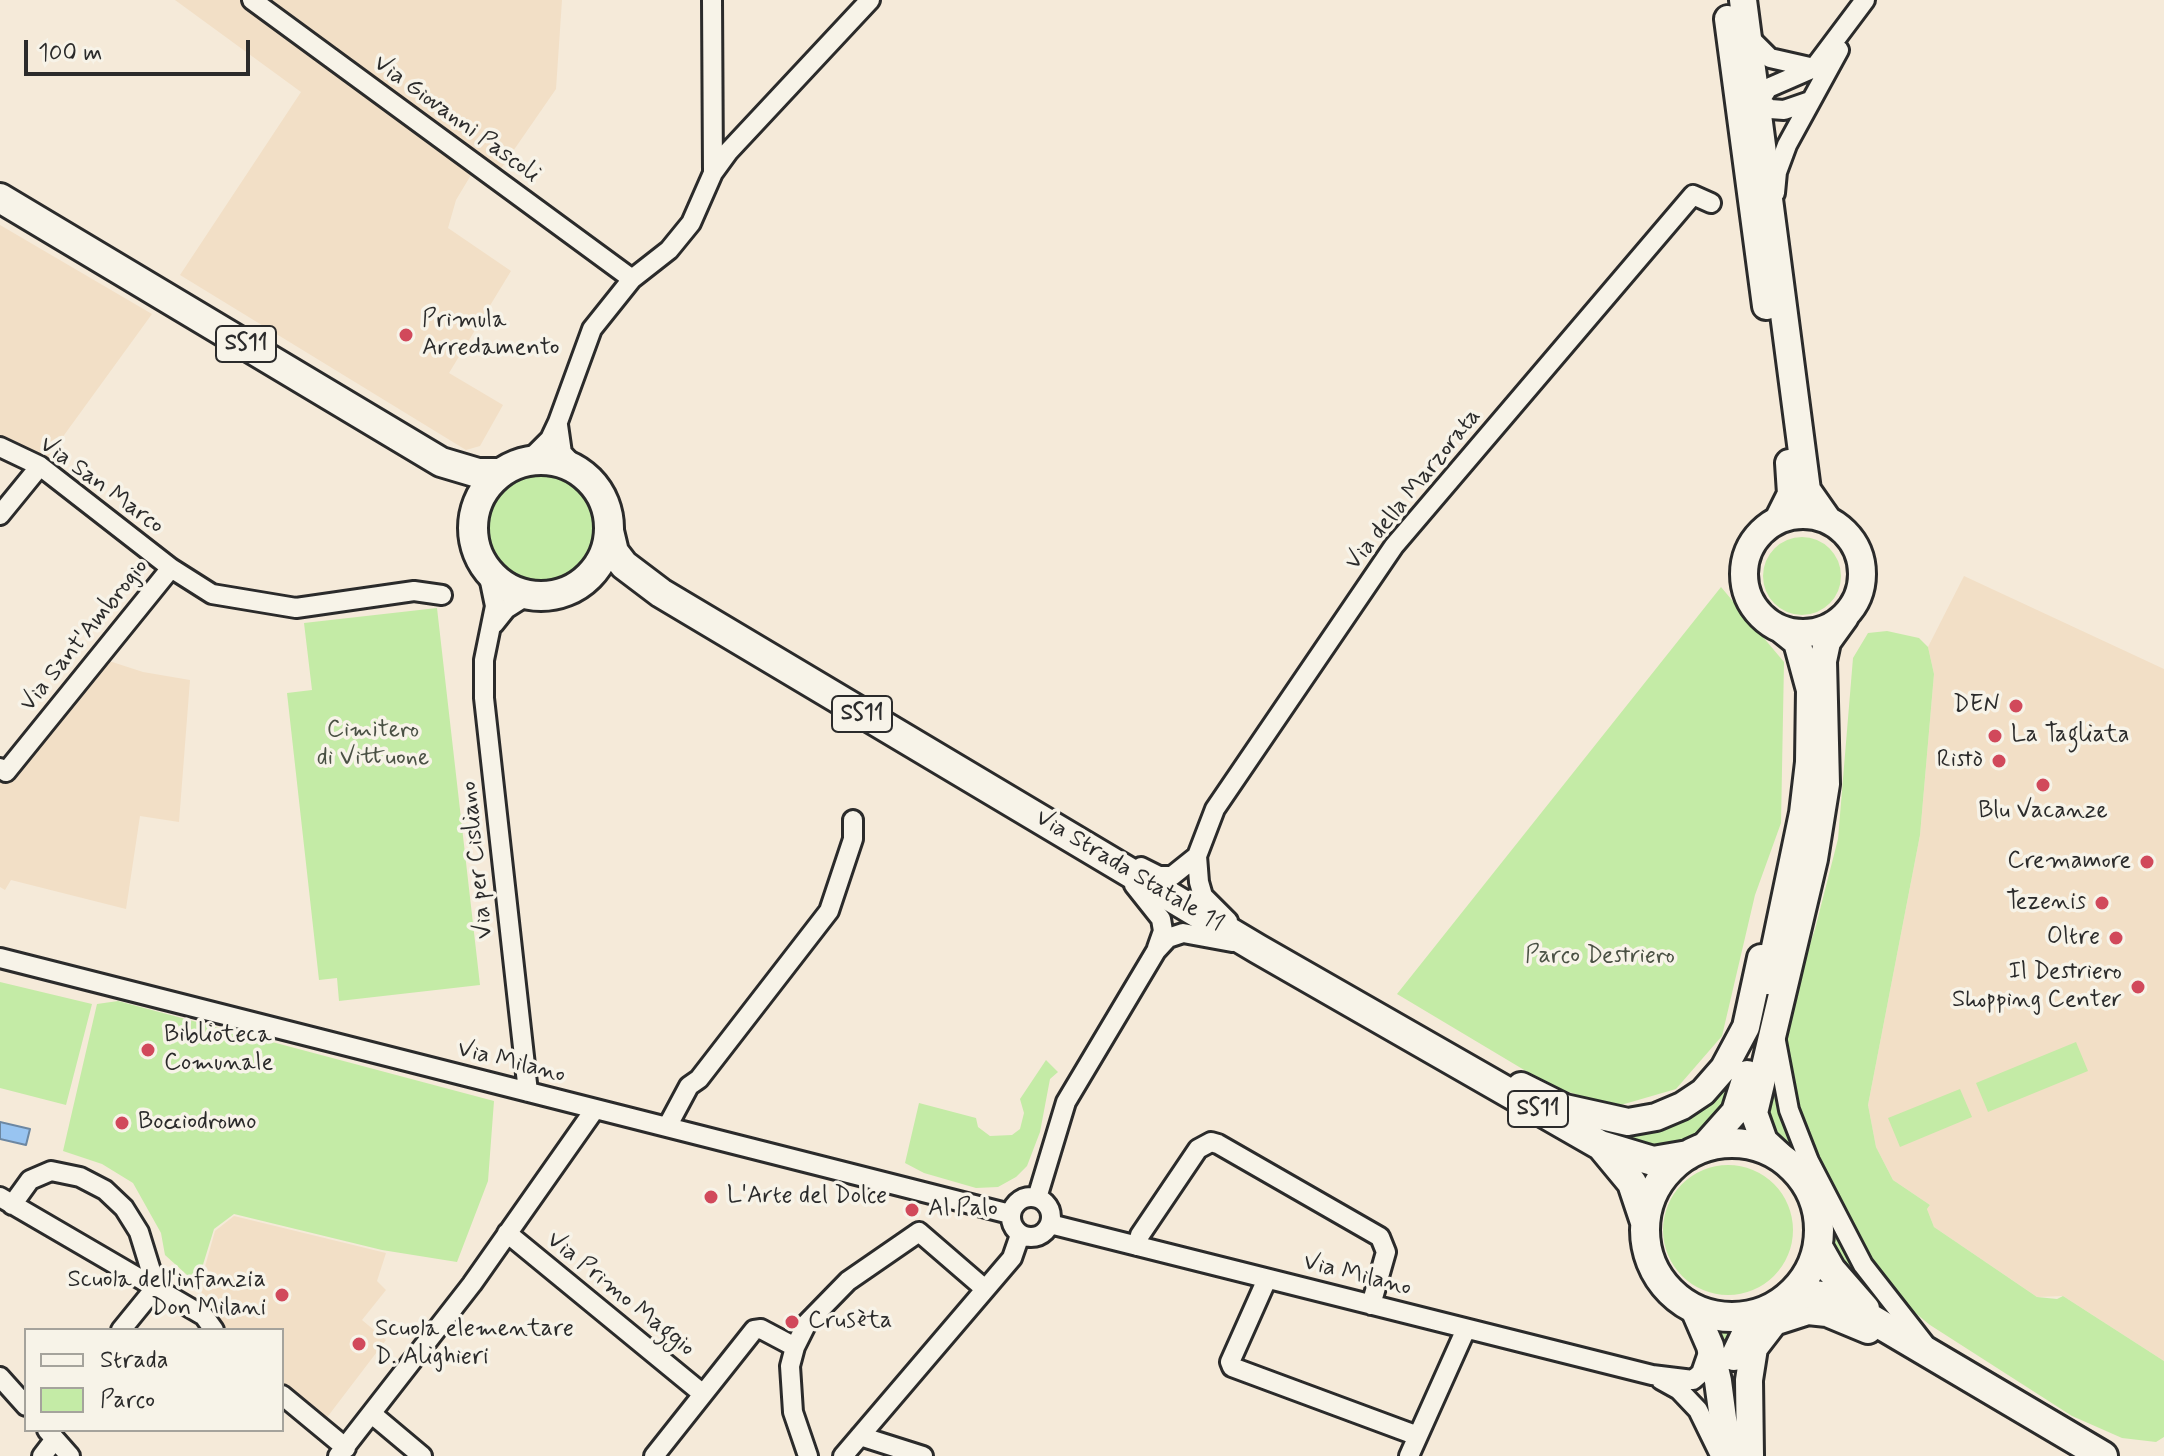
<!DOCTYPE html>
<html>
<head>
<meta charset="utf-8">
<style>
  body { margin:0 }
  #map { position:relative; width:2164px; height:1456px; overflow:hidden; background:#f5ead9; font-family:Mynerve,sans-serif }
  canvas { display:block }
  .legend { position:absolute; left:24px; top:1328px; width:260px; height:104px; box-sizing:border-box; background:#f7f3e8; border:2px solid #a5a39c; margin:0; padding:10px 14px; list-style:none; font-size:24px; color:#2b2b2b }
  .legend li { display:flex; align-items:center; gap:16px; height:40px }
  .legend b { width:40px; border:2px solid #a5a39c }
  .scale { position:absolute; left:24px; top:40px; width:226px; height:36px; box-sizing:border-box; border:4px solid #2b2b2b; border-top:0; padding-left:10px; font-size:24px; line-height:28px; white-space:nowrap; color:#2b2b2b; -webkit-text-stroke:6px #f7f3e8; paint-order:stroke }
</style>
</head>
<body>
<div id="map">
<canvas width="2164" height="1456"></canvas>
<ul class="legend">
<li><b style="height:10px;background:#f7f3e8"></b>Strada</li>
<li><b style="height:22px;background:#c4eba6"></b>Parco</li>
</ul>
<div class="scale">100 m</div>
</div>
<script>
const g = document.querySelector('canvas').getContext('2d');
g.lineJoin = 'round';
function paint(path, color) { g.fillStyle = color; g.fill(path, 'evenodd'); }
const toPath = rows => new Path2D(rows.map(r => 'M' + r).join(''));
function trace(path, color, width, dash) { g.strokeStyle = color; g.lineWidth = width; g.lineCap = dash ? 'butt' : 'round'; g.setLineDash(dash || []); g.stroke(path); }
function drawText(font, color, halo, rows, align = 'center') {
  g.font = font + ' Mynerve,sans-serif'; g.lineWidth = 7; g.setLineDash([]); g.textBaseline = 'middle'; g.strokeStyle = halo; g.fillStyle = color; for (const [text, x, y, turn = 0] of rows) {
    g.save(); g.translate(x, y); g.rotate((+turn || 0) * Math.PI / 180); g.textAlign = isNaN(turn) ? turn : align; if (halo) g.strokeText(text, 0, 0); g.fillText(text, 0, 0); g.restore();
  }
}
const built = toPath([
  [175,0,562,0,556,89,491,183,474,170,456,200,448,228,511,271,449,373,503,405,480,446,466,450,180,275,301,92],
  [0,225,152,314,46,460,0,438],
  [1964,576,2164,669,2164,1361,2063,1296,2037,1297,1934,1227,1927,1209,1930,1205,1893,1180,1876,1147,1868,1105,1920,835,1934,674,1928,647],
  [103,659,143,672,190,680,179,822,140,816,126,909,11,880,5,890,0,887,0,775],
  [234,1216,386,1253,377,1281,386,1290,362,1320,386,1340,322,1424,282,1391,282,1330,224,1330,199,1288,215,1231]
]);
const green = toPath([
  '486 526a55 55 0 1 1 110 0a55 55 0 1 1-110 0Z',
  '1763 576a39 39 0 1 1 78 0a39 39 0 1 1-78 0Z',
  [1721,587,1784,662,1781,823,1755,895,1722,1036,1676,1089,1614,1107,1551,1086,1397,994],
  [437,608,480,985,339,1001,337,978,319,980,287,693,312,690,304,623],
  [1887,631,1919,638,1928,647,1934,674,1920,835,1868,1105,1876,1147,1893,1180,1930,1205,1927,1209,1934,1227,2037,1297,2057,1299,2063,1296,2164,1361,2164,1437,2156,1442,2122,1438,2072,1416,1930,1325,1908,1307,1865,1257,1797,1117,1784,1051,1784,1024,1815,929,1838,839,1853,658,1868,633],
  [0,982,92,1004,66,1105,0,1088],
  [118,1001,494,1101,488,1181,457,1262,382,1250,234,1214,214,1229,197,1284,165,1255,161,1233,133,1183,102,1164,63,1151,97,1004],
  [2076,1042,2088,1071,1988,1112,1976,1083],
  [1046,1060,1058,1072,1050,1079,1040,1132,1027,1166,1016,1177,998,1187,976,1188,924,1173,905,1163,919,1103,976,1118,978,1127,990,1136,1012,1135,1020,1129,1024,1113,1020,1099],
  [1732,1069,1735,1084,1716,1120,1691,1144,1649,1151,1596,1128,1614,1128],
  [1960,1089,1972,1117,1900,1147,1888,1118],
  [1774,1094,1780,1110,1889,1308,1867,1291,1835,1254,1812,1188,1779,1148,1766,1118],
  '1663 1230a65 65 0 1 1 130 0a65 65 0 1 1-130 0Z',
  [1713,1319,1735,1321,1724,1373,1720,1342]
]);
const water = toPath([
  [0,1122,30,1129,26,1145,0,1139,0,1122]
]);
const minor = toPath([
  [252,0,632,279],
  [1748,36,1770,58,1814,68],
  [1751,95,1770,109,1784,110,1810,101],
  [1754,110,1768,88,1814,68,1865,0],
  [713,173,729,151,870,0],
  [1775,193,1777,172,1787,145,1839,50],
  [558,425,562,453,578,470],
  [0,447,40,466,171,568,212,594,296,608,414,591,442,595],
  [529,460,550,439,558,422,592,329,632,279,669,250,691,223,713,173,712,0],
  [0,515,40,466],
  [488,572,495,606,484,660,484,698,528,1092],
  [494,624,506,609,528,595],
  [0,768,6,772,171,568],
  [1141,867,1159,876,1172,876,1197,856],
  [1134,885,1161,919,1163,931,1157,948],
  [1228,921,1203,896,1199,882,1197,856,1215,809,1394,546,1693,195,1711,203],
  [0,958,1010,1214],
  [1775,1036,1789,1110,1809,1161,1863,1265,1924,1343],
  [667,1127,689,1086,699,1079,829,911,853,839,853,820],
  '1011 1217a20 20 0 1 1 40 0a20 20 0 1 1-40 0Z',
  [0,1197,204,1316,214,1330],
  [1037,1198,1066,1102,1156,951,1168,938,1183,933,1232,942],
  [12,1205,30,1180,51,1171,80,1177,105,1190,124,1208,139,1232,156,1287],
  [1050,1224,1652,1375,1693,1380,1701,1373,1709,1350],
  [507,1233,703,1394],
  [1137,1246,1140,1235,1198,1149,1211,1142,1218,1144,1380,1237,1386,1252,1371,1305],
  [1267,1279,1230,1362,1232,1367,1418,1436],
  [121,1330,156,1287],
  [0,1377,26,1406],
  [1661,1380,1679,1390,1698,1410,1720,1455],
  [282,1395,346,1448],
  [372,1414,422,1456],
  [47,1430,70,1456],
  [860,1436,923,1456],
  [42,1456,55,1439],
  [338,1456,472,1284,595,1109],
  [654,1456,754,1330,761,1329,795,1347],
  [808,1456,793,1412,790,1366,795,1347,807,1323,848,1281,919,1232,985,1289],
  [843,1456,1012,1258,1020,1235],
  [1409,1456,1466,1329]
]);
const secondary = toPath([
  [1743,0,1807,490,1828,520],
  [1728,19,1766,306],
  '1744 574a59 59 0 1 1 118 0a59 59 0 1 1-118 0Z',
  [1778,520,1791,494,1789,463],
  [1768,981,1803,813,1809,762,1810,690,1797,642,1782,630],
  [1521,1086,1565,1108,1628,1122,1656,1117,1682,1106,1703,1092,1724,1068,1746,1027,1761,958],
  [1703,1148,1735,1112,1747,1074],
  [1789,1164,1764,1141,1754,1113,1814,859,1826,784,1823,661,1827,642,1845,617],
  [1694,1309,1710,1346,1718,1381,1728,1456],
  [1734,1357,1754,1315],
  [1750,1456,1749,1380,1754,1348,1774,1322,1808,1311,1827,1313,1868,1330]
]);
const primary = toPath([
  [0,198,441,462,478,473,499,473],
  '473 528a68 68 0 1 1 136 0a68 68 0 1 1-136 0Z',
  [609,531,614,552,624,565,661,593,1258,949,1600,1145,1653,1161,1688,1155],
  '1645 1230a87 87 0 1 1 174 0a87 87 0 1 1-174 0Z',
  [1603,1148,1632,1183,1645,1222],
  [1818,1247,1831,1270,1865,1309],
  [1794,1291,1827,1297,1851,1307,2103,1456]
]);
const markers = [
  [406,335,8,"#d1495b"],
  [2016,706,8,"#d1495b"],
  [1995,736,8,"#d1495b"],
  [1999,761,8,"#d1495b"],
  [2043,785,8,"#d1495b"],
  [2147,862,8,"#d1495b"],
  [2102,903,8,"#d1495b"],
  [2116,938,8,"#d1495b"],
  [2138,987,8,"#d1495b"],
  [148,1050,8,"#d1495b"],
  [122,1123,8,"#d1495b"],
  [711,1197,8,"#d1495b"],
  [912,1210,8,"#d1495b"],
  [282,1295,8,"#d1495b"],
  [792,1322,8,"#d1495b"],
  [359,1344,8,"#d1495b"]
];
const shields = [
  [246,344,60],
  [862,714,60],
  [1538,1109,60]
];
const shieldNames = [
  ["SS11",246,344],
  ["SS11",862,714],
  ["SS11",1538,1109]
];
const streetNames = [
  ["Via Giovanni Pascoli",456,120,36],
  ["Via San Marco",101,486,36],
  ["Via della Marzorata",1414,490,-51],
  ["Via Sant'Ambrogio",85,636,-51],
  ["Via per Cisliano",478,860,-96],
  ["Via Strada Statale 11",1129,872,31],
  ["Via Milano",511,1063,14],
  ["Via Milano",1357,1276,14],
  ["Via Primo Maggio",620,1295,39]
];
const poiNames = [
  ["Primula",422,321],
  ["Arredamento",422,349],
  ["DEN",2000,706,"right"],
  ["La Tagliata",2011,736],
  ["Ristò",1983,761,"right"],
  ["Blu Vacanze",2043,812,"center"],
  ["Cremamore",2131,862,"right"],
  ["Tezenis",2086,903,"right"],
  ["Oltre",2100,938,"right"],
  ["Il Destriero",2122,973,"right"],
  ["Shopping Center",2122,1001,"right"],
  ["Biblioteca",164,1036],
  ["Comunale",164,1064],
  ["Bocciodromo",138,1123],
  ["L'Arte del Dolce",727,1197],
  ["Al Palo",928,1210],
  ["Scuola dell'infanzia",266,1281,"right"],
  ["Don Milani",266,1309,"right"],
  ["Crusèta",808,1322],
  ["Scuola elementare",375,1330],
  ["D. Alighieri",375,1358]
];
const parkNames = [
  ["Cimitero",373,731],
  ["di Vittuone",373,759],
  ["Parco Destriero",1600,957]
];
paint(built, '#f2dfc6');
paint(green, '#c4eba6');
paint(water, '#98c4f1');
trace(water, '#6c87a2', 2);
trace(minor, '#2b2b2b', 24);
trace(secondary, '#2b2b2b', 32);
trace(primary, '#2b2b2b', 34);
trace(minor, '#f7f3e8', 18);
trace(secondary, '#f7f3e8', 26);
trace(primary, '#f7f3e8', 28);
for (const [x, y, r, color] of markers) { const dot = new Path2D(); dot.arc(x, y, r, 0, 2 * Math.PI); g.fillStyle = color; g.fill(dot); trace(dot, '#f7f3e8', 3); }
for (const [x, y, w] of shields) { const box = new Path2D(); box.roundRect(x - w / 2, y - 18, w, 36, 6); g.fillStyle = '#f7f3e8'; g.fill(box); trace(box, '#2b2b2b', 2); }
drawText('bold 22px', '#2b2b2b', null, shieldNames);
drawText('24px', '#2b2b2b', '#f7f3e8', streetNames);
drawText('24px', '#2b2b2b', '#f7f3e8', poiNames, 'left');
drawText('24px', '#4a5144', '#f7f3e8', parkNames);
</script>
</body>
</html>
